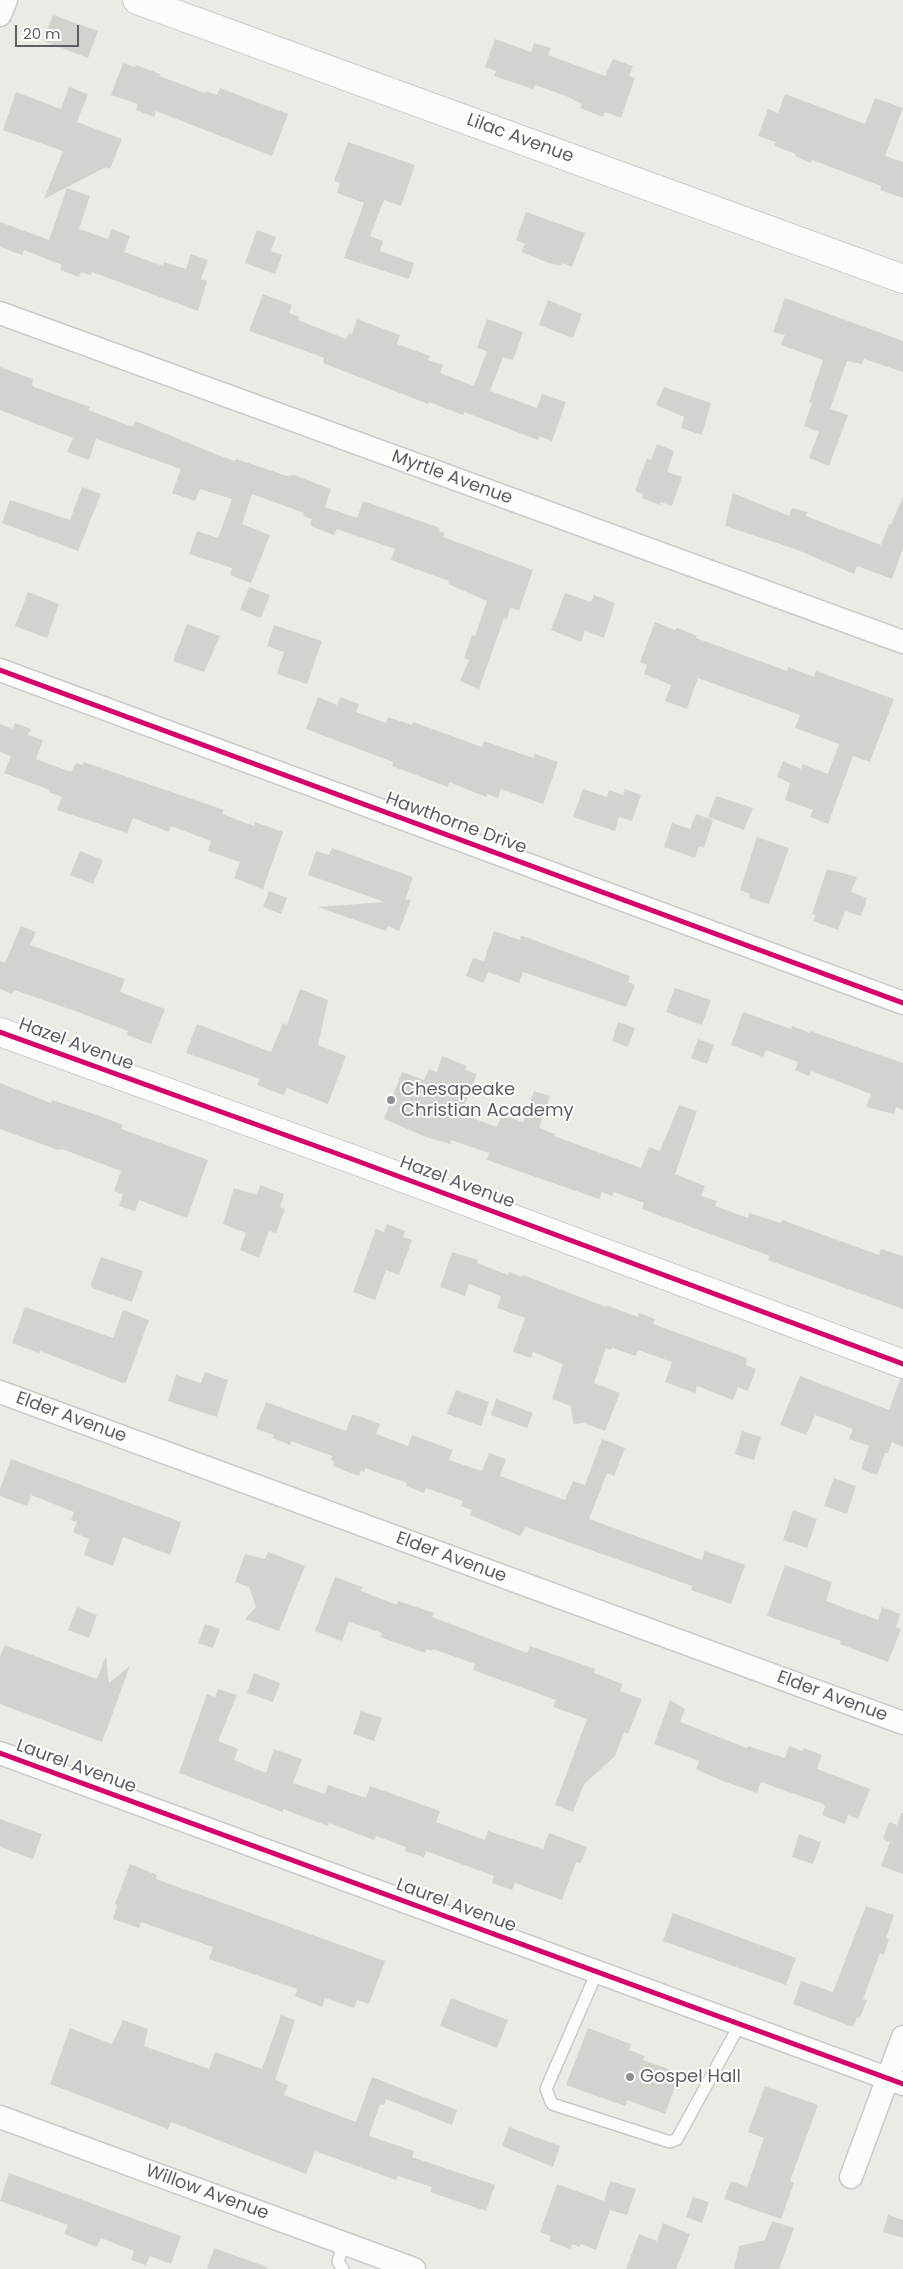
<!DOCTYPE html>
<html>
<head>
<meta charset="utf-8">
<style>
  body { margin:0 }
  #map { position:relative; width:903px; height:2269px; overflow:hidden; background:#ebebe6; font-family:Poppins,sans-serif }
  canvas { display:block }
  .scale { position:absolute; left:15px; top:25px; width:64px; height:22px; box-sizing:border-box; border:2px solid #5b5e64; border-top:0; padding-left:6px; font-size:15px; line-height:18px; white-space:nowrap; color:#5b5e64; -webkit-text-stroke:4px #fff; paint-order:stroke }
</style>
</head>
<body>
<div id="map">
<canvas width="903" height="2269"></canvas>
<div class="scale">20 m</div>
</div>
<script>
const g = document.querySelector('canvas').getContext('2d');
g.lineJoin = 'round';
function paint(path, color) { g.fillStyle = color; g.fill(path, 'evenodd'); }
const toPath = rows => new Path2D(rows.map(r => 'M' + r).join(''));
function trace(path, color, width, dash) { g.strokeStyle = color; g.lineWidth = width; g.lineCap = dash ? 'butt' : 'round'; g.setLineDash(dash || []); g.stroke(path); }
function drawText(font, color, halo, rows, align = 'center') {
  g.font = font + ' Poppins,sans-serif'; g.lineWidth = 4; g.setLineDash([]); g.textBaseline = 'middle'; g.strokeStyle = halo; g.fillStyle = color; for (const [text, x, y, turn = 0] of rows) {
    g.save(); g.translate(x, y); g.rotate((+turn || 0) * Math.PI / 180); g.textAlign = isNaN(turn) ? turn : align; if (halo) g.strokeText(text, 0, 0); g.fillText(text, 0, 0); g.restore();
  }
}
const building = toPath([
  [53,15,98,31,88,58,43,41],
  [495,39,531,52,534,43,551,48,548,55,605,76,613,59,633,66,629,76,635,78,621,118,605,112,603,117,580,108,582,104,566,96,535,85,533,89,494,76,496,71,485,67],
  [123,63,135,67,136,65,160,74,159,76,205,93,206,91,217,95,220,88,288,114,272,156,156,111,154,117,136,110,138,104,111,95],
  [69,87,88,94,77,122,122,139,110,169,106,167,44,199,63,151,3,130,16,92,61,109],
  [785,94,865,124,875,98,903,108,885,156,903,162,903,198,880,190,881,186,812,160,811,163,795,156,796,154,774,146,776,142,758,136,768,109,778,113],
  [348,142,415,165,401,206,384,200,370,236,383,241,380,251,414,263,409,279,344,258,364,203,337,193,340,183,334,181],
  [67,188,90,196,79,229,108,239,112,229,130,236,124,252,163,266,164,262,186,269,191,254,208,260,201,279,207,281,198,311,92,272,90,275,81,272,79,277,60,270,62,265,24,250,22,255,0,247,0,222,49,240],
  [526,212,585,233,572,267,562,263,561,266,549,263,521,252,525,244,516,240],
  [257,230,276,237,271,251,282,255,275,274,245,263],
  [263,294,292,305,289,313,299,317,298,320,346,339,349,333,352,334,357,319,400,335,397,344,430,356,428,360,443,365,440,373,474,386,487,351,477,348,487,319,523,332,513,360,503,357,490,391,537,408,542,394,566,402,552,441,539,436,538,440,464,412,463,415,429,402,428,404,323,363,324,358,317,355,249,331],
  [785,298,903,341,903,372,864,359,862,364,847,361,830,409,848,415,829,466,809,458,819,432,804,426,812,403,809,402,823,360,781,345,785,335,773,332],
  [548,300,582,314,573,338,539,325],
  [0,367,33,379,32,385,34,387,90,407,88,410,133,427,135,421,218,455,235,461,236,459,287,476,294,475,331,489,325,507,357,518,363,501,440,528,439,531,445,533,443,537,533,570,519,610,510,608,507,619,504,618,479,689,460,681,469,660,464,658,472,635,475,636,487,601,448,584,449,581,391,560,395,549,337,529,334,535,313,527,310,525,312,519,303,516,304,513,252,494,242,524,270,535,251,583,230,575,232,568,189,554,197,531,218,538,232,499,200,489,195,501,172,493,181,469,96,439,89,460,67,452,73,438,0,410],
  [664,387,711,403,702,435,681,428,684,417,656,405],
  [657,444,674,451,667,472,682,477,672,506,661,502,660,505,642,498,643,494,635,491,647,458,651,460],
  [82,487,101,494,78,551,2,523,10,500,70,520],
  [733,493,789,516,792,508,808,512,806,516,881,545,889,524,891,525,903,496,903,548,892,579,857,566,854,574,795,549,725,526],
  [249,587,270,595,261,618,240,610],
  [28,592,59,604,47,638,15,626],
  [565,593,591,602,594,595,615,603,604,638,585,631,581,642,551,630],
  [655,622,675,630,677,628,697,636,696,638,787,671,788,667,814,677,816,671,894,699,870,762,853,756,828,824,810,817,813,810,785,800,790,783,777,777,783,761,801,769,803,764,828,774,839,744,795,728,800,715,698,678,687,709,665,701,671,685,644,674,647,665,640,662],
  [187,624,220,636,204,672,173,661],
  [274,625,322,641,307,684,277,674,284,652,267,646],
  [318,697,337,705,340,697,359,704,356,712,386,723,388,717,412,725,413,722,482,747,484,741,533,758,535,754,558,762,543,804,501,789,498,798,487,794,486,797,449,782,448,787,392,766,393,762,306,729],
  [15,723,31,729,28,735,43,740,36,759,71,772,76,763,82,765,84,762,224,810,222,814,254,826,255,822,283,832,263,889,234,878,240,862,208,851,211,841,171,826,169,832,133,818,127,833,57,810,62,797,49,792,50,790,4,773,11,756,0,752,0,724,13,729],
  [583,789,607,797,609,790,623,795,625,789,641,795,632,821,619,817,615,831,573,817],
  [716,796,753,808,744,830,708,817],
  [696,814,713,820,704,848,699,846,695,858,664,847,672,823,690,829],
  [757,837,789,848,769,904,749,898,750,894,740,890],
  [332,848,413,877,405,900,411,899,399,931,388,926,386,931,318,907,385,902,308,875,316,851,329,855],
  [80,851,103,860,93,884,70,875],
  [827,869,857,877,851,892,867,898,861,916,845,911,838,930,813,921,816,915,812,914],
  [269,891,287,898,281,914,263,907],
  [21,926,36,932,30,945,125,979,120,992,165,1009,151,1044,127,1035,128,1031,78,1012,14,990,12,994,0,989,0,961,5,963],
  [494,931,520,940,521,936,526,937,630,976,628,982,635,985,626,1007,523,972,519,983,488,972,484,983,466,976,473,958,484,961],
  [675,988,711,1000,702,1025,666,1012],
  [300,989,328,1000,318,1045,346,1056,328,1104,287,1088,284,1095,275,1092,257,1085,260,1079,186,1053,197,1024,271,1052,283,1023,287,1025],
  [743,1012,791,1029,792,1026,810,1033,810,1031,903,1063,903,1110,896,1107,894,1114,866,1107,871,1094,811,1071,809,1076,795,1070,798,1062,766,1050,763,1057,731,1045],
  [618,1022,635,1028,628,1047,612,1041],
  [698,1039,714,1045,707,1064,691,1058],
  [442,1056,467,1066,465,1070,477,1074,461,1114,497,1127,502,1115,523,1122,534,1091,550,1096,539,1128,555,1134,554,1136,641,1168,649,1147,660,1151,679,1105,697,1111,675,1174,705,1186,701,1196,717,1201,715,1206,748,1218,749,1213,781,1223,782,1220,879,1255,881,1249,903,1256,903,1309,768,1260,770,1256,642,1209,644,1203,614,1192,612,1196,602,1192,599,1199,487,1160,489,1153,451,1140,450,1144,426,1137,384,1119,402,1072,424,1080,429,1069,437,1072],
  [0,1083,51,1103,52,1100,100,1116,123,1125,121,1129,208,1160,187,1218,139,1200,135,1211,119,1206,123,1194,114,1191,121,1171,62,1149,58,1150,0,1129],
  [260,1185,284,1194,280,1207,285,1209,276,1233,269,1231,259,1258,240,1250,246,1233,223,1224,234,1188,257,1195],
  [387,1224,405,1231,403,1237,412,1240,399,1275,386,1270,375,1300,353,1292,376,1229,384,1232],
  [452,1252,478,1260,477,1263,508,1275,509,1272,522,1277,523,1275,606,1307,606,1305,638,1317,639,1313,655,1319,653,1324,747,1358,746,1365,756,1369,748,1391,738,1387,733,1400,697,1386,695,1393,665,1382,672,1362,638,1350,636,1356,612,1348,611,1350,606,1348,594,1383,620,1393,605,1431,584,1423,573,1424,571,1406,552,1399,563,1364,533,1352,531,1358,513,1352,525,1318,497,1308,501,1296,469,1284,465,1296,440,1287],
  [101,1257,143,1271,132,1302,92,1288,91,1284],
  [25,1307,113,1338,123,1310,149,1320,126,1382,123,1383,40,1351,39,1353,12,1343],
  [205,1372,228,1380,217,1417,168,1401,176,1375,201,1383],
  [800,1376,889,1410,900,1379,903,1379,903,1447,892,1442,888,1453,885,1453,877,1475,861,1469,869,1446,849,1439,853,1429,815,1415,806,1435,780,1425],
  [456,1390,489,1402,481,1426,447,1414],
  [496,1399,533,1413,527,1428,491,1415],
  [266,1402,346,1431,352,1415,362,1417,380,1424,376,1434,408,1446,412,1435,453,1450,449,1460,482,1471,489,1453,506,1459,500,1476,565,1500,573,1481,585,1485,602,1439,625,1448,614,1476,607,1473,589,1519,702,1560,705,1551,745,1565,731,1604,691,1590,692,1586,526,1527,520,1536,470,1515,472,1510,461,1506,463,1501,426,1488,424,1493,406,1486,407,1483,365,1468,364,1472,361,1470,359,1476,333,1466,334,1461,331,1460,332,1456,291,1441,290,1445,273,1438,274,1435,256,1429],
  [742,1431,761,1437,754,1460,735,1454],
  [11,1459,181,1522,170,1555,123,1537,113,1566,84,1555,89,1539,73,1532,77,1522,71,1520,74,1512,31,1495,27,1506,0,1496,0,1489],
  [834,1478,856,1486,847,1514,824,1506],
  [793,1510,817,1519,807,1548,783,1540],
  [268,1552,305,1566,279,1631,245,1619,256,1607,249,1587,235,1582,245,1554,265,1559],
  [785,1565,832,1582,826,1601,878,1620,882,1607,900,1614,896,1627,901,1629,888,1662,840,1644,841,1641,767,1616],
  [335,1577,362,1587,361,1591,397,1605,398,1601,434,1613,432,1617,527,1653,530,1646,595,1669,594,1673,623,1684,620,1691,642,1699,628,1734,624,1732,615,1756,584,1784,573,1812,555,1805,587,1719,553,1707,556,1700,473,1670,475,1664,433,1649,432,1651,427,1649,425,1653,380,1637,382,1633,349,1622,342,1641,315,1631],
  [77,1607,97,1615,89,1638,68,1630],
  [205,1624,220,1629,213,1648,198,1643],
  [5,1645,97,1679,106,1656,109,1683,130,1666,102,1742,0,1704,0,1657],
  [254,1673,280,1683,273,1702,247,1693],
  [218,1689,237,1695,218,1741,238,1749,234,1760,266,1773,274,1749,302,1759,293,1783,325,1794,328,1785,366,1798,370,1786,440,1811,436,1822,485,1840,488,1831,543,1849,549,1833,587,1847,581,1863,576,1862,562,1900,515,1883,512,1890,492,1883,494,1876,426,1851,424,1857,405,1851,406,1847,376,1836,374,1840,329,1823,328,1826,283,1809,283,1812,179,1773,207,1694,215,1697],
  [670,1700,685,1709,680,1722,747,1748,748,1746,785,1758,789,1746,802,1751,804,1748,822,1755,817,1769,870,1789,858,1819,848,1815,845,1824,822,1815,825,1807,823,1804,761,1782,757,1793,720,1780,696,1769,699,1761,654,1744],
  [361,1711,382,1718,374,1741,353,1734],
  [901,1813,903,1813,903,1874,881,1866,890,1842,883,1839,889,1822,897,1825],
  [0,1819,42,1834,33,1859,0,1847],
  [799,1834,821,1842,813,1864,792,1857],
  [130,1864,157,1875,156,1879,385,1961,369,2004,357,2000,354,2008,325,1998,322,2007,295,1996,297,1989,209,1959,213,1947,141,1922,139,1928,113,1919,117,1905,115,1904],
  [866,1906,894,1915,886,1938,889,1939,884,1955,880,1953,863,1999,867,2000,860,2018,857,2017,853,2027,793,2004,801,1981,833,1992],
  [673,1913,796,1958,786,1985,663,1941],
  [451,1998,508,2020,497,2048,440,2026],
  [281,2015,295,2020,275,2080,288,2085,284,2095,356,2122,372,2077,457,2110,452,2125,386,2099,384,2105,380,2104,369,2136,414,2151,412,2157,495,2185,486,2211,430,2192,432,2187,398,2176,396,2180,315,2151,306,2174,171,2122,168,2129,50,2084,70,2028,112,2044,123,2020,148,2029,144,2046,209,2069,215,2052,262,2069],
  [588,2028,631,2044,629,2050,645,2056,643,2060,680,2073,665,2114,627,2100,625,2106,566,2085],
  [765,2086,818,2105,790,2181,794,2183,781,2219,724,2199,731,2181,747,2187,764,2138,748,2132],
  [509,2127,560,2146,553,2167,502,2146],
  [9,2173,181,2236,171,2264,150,2256,146,2265,131,2260,134,2251,101,2238,97,2247,64,2234,68,2225,0,2201],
  [610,2181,636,2189,627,2215,610,2210,596,2250,581,2244,580,2247,572,2244,570,2249,549,2241,551,2236,540,2232,557,2184,604,2201],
  [693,2197,709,2202,702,2223,686,2217],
  [888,2215,903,2220,903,2238,883,2232],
  [772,2221,794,2228,779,2269,734,2269,739,2246,765,2240],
  [663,2223,690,2234,676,2269,626,2269,639,2234,657,2241],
  [214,2248,267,2267,267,2269,207,2269]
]);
const lane = toPath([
  [597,1972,546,2089,552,2104,670,2142,677,2139,740,2024],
  [343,2269,338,2262,343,2244]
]);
const street = toPath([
  [0,15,6,0],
  [0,313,903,642],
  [0,670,903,1003],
  [0,1392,903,1723],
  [0,1753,903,2084],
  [0,2117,414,2269],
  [851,2177,903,2037]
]);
const secondary = toPath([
  [137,0,903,279],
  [0,1032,352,1159,903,1364]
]);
const cycleway = toPath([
  [0,670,903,1003],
  [0,1032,352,1159,903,1364],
  [0,1753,903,2084]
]);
const markers = [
  [391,1100,5,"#8d8f92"],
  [630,2077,5,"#8d8f92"]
];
const streetNames = [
  ["Lilac Avenue",520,139,20],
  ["Myrtle Avenue",452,478,20],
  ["Hawthorne Drive",456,824,20],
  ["Hazel Avenue",76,1045,20],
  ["Hazel Avenue",457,1183,20],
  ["Elder Avenue",71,1418,20],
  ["Elder Avenue",451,1558,20],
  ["Elder Avenue",832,1697,20],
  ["Laurel Avenue",76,1767,20],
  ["Laurel Avenue",456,1906,20],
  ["Willow Avenue",207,2193,20]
];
const poiNames = [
  ["Chesapeake",401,1090],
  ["Christian Academy",401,1111],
  ["Gospel Hall",640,2077]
];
paint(building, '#d2d2cf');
trace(lane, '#c8c9c8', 14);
trace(street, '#c8c9c8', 25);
trace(secondary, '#c8c8c7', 30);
trace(lane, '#fcfcfb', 11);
trace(street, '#fcfcfb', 22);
trace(secondary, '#fcfcfb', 28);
trace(cycleway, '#d6006c', 5);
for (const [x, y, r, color] of markers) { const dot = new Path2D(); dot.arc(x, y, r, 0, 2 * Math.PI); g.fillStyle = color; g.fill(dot); trace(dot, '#fff', 2); }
drawText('18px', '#5b5e64', '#fff', streetNames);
drawText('18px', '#5b5e64', '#fff', poiNames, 'left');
</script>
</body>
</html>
